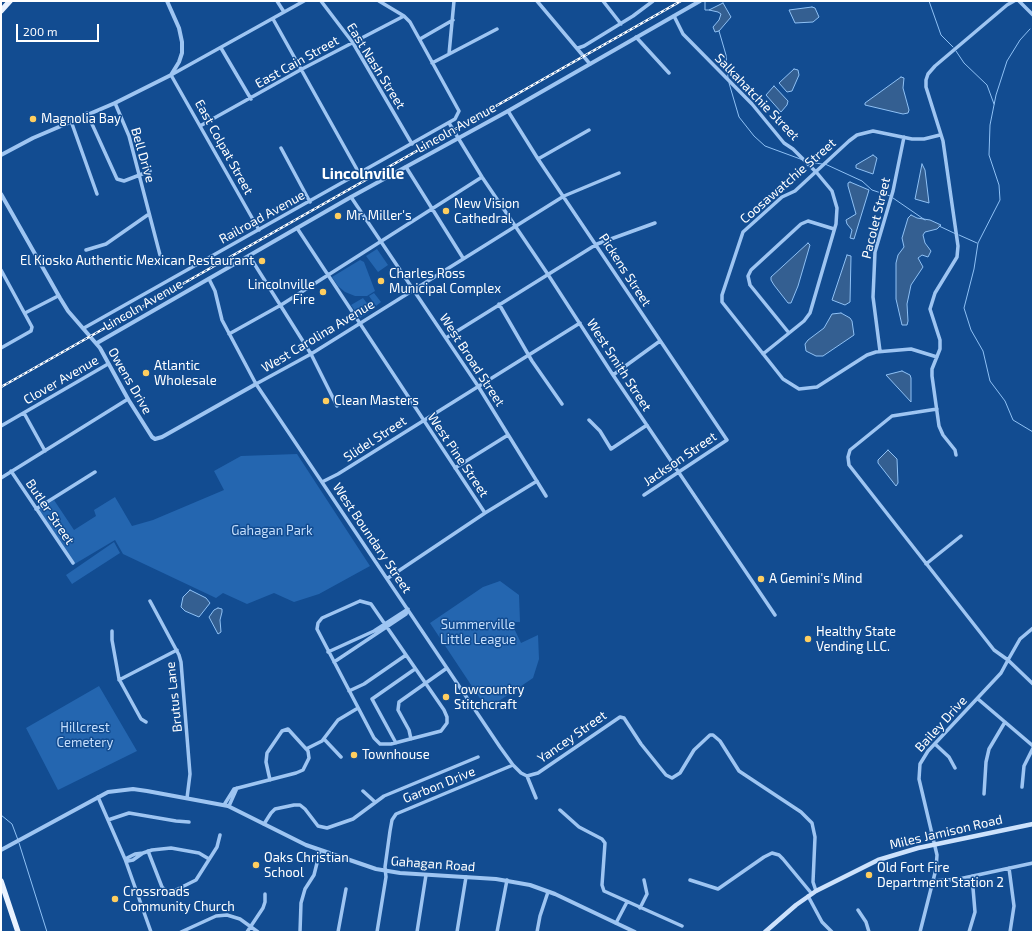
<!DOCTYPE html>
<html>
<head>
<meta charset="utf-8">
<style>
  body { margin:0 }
  #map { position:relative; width:1034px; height:933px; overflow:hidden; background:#124c91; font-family:"Exo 2",sans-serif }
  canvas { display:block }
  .frame { position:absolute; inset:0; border:2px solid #fff; pointer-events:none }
  .scale { position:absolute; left:16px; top:24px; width:83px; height:18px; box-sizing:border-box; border:2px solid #fff; border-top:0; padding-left:5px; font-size:12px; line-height:14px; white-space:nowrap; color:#fff; -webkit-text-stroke:3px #124c91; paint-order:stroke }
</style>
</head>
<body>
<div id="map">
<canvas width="1034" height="933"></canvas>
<div class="frame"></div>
<div class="scale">200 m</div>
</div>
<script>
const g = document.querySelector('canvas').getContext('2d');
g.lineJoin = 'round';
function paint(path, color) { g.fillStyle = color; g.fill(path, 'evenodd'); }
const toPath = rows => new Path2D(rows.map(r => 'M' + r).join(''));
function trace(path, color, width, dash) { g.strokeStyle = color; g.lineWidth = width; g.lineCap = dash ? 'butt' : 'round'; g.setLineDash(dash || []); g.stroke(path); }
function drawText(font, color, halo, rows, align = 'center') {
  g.font = font + ' "Exo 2",sans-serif'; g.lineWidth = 3; g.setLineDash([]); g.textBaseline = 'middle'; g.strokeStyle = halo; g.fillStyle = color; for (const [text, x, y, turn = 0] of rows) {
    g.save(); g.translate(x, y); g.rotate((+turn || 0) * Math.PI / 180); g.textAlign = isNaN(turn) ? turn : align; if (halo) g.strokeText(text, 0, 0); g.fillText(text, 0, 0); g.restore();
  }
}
const green = toPath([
  [377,249,388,265,378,272,366,256],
  [360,260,364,262,375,291,367,296,355,296,345,292,338,286,332,277],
  [374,293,381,302,376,306,369,296],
  [363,298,372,310,360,318,351,305],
  [297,454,370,566,319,594,294,602,274,593,247,604,223,593,216,598,123,554,115,540,73,565,38,510,54,500,74,530,96,516,94,510,115,497,132,526,153,520,224,490,214,471,241,456],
  [114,542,120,553,72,584,66,575],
  [500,581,519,595,520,622,511,622,521,643,538,635,539,659,533,678,487,709,430,623,483,587],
  [99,686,137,751,58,790,26,728]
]);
const water = toPath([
  [723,3,731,17,719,31,715,32,713,27,719,20,721,14,718,12,709,10,723,3],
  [812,7,815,8,819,17,813,22,795,23,789,10,812,7],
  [794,69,798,70,799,75,792,91,787,92,779,83,794,69],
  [901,77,904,78,903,88,909,110,908,113,903,114,865,105,865,103,901,77],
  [774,86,788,101,787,105,781,112,766,95,774,86],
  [873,155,877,158,873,174,856,168,856,165,873,155],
  [922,164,925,170,929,203,915,199,922,164],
  [850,182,869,190,854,239,850,238,852,230,847,224,846,220,856,214,848,186,848,183,850,182],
  [911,215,917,218,930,220,941,225,937,229,925,232,923,235,925,243,931,251,928,257,922,255,918,258,923,267,911,285,907,304,908,321,907,325,902,325,896,299,896,263,898,255,904,247,902,238,908,218,911,215],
  [808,243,810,245,798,286,791,303,788,303,774,285,771,280,771,277,808,243],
  [847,255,851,256,850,302,845,305,832,300,847,255],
  [841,313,850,318,852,321,854,335,823,356,816,356,806,351,805,344,808,340,824,328,832,314,841,313],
  [902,371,910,375,911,378,911,402,886,375,902,371],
  [888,450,897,459,898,483,896,486,878,463,878,460,888,450],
  [190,590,206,598,210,603,199,617,185,611,181,607,183,597,190,590],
  [218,608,222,609,222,612,220,620,221,632,218,634,209,617,214,610,218,608]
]);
const stream = toPath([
  [705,1,705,10,709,10],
  [929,1,941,35,953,47],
  [1030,29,1020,40,1007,61,996,95,990,125,989,155,999,185,1000,200,978,243,974,269,964,308,971,330,983,351,990,381,1005,401,1013,420,1033,432],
  [719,31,726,55,728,78],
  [956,51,964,63,987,85,994,104],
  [729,83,739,117,754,136,765,146,803,160],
  [808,162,822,164],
  [825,164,862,181,872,190,890,196],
  [893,198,925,220],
  [939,226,956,234],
  [959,235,977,243],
  [1,815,12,824,18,840],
  [19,843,47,932]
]);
const minor = toPath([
  [277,1,284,12],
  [321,1,353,43,412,144],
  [537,1,590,64],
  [603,1,621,24],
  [1019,1,1033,15],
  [674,16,683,34,752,104,784,143,793,149,817,173,832,191,837,208,836,224,810,313,804,321,763,354],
  [273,19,359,173],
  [636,37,669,73],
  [420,39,453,20],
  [221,48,251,99],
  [578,48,584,46,633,16,653,1],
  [449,54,454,1],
  [432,63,497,29],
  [115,103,129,136,160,255],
  [508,111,538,159,727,440,644,495],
  [87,113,117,179,124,181,150,171],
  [71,121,97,194],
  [449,123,482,177,547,273,613,375,775,615],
  [200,126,302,69,404,16],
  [281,148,310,202],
  [538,159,589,130],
  [406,167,463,258],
  [351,197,478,386,546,496],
  [297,228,485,513],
  [259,230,171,75,304,1],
  [86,250,106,244,149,214],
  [250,257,311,354,337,406],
  [1,270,32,327,31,331,1,348],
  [209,279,215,291,222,320,256,384,500,747,513,765,521,773,527,776,536,798],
  [499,304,532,361,562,404],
  [25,313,58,296],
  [84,328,455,119,459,111,410,22,404,16,379,1],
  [789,333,750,285,748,276,751,270,801,224,808,221,834,229],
  [229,334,281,305,482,177],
  [446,338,597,244,655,223],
  [880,351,873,297,875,252,893,191,904,137],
  [937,357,911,349,876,352,867,355,817,387,799,389,783,379,722,302,722,295,743,232,782,197,795,191,849,141,857,135,873,131,912,139,924,139,940,135],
  [613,375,660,341],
  [256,384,311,354,564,196,619,173],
  [24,413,45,451],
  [589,420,600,431,611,449,647,425],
  [1,426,108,364],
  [956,455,955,450,943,435,939,426,932,376,932,369,940,349,940,340,930,309,935,293,957,257,958,246,943,141,926,87,926,80,928,74,935,66,1007,5,1014,1],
  [455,468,508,435],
  [11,471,73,563],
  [1,478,128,399],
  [322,482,338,474,580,323],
  [36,509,95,472],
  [926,564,961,536],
  [388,578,485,513,537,481],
  [150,601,179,655,181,662,190,774,187,798],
  [360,601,371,604,444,710,447,717,447,723,441,731,391,744,380,744,374,738,317,629,318,623,322,618,360,601],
  [1033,628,1020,639,1008,660,1033,684],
  [112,631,112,640,119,679,141,719,146,722],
  [328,652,374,631,408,609],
  [334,662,406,614,408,609],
  [119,680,177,650],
  [349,691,364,684,406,655],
  [978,699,1033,746],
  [324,739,341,757],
  [411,739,409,730,398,710,399,702,447,668],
  [396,743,372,699,415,669],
  [935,744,949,757,955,768],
  [306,749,322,741,338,720,358,708],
  [527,776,538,773,620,717,624,718,641,744,666,775,672,778,680,773,694,750,710,735,713,735,720,741,739,771,801,812,812,823,815,837,813,882,816,891],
  [1022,787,1024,766,1033,748],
  [363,791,375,802],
  [984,794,986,762,989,749,1005,722],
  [98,797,125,859,151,932],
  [224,805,234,789,296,773,303,770,309,758,308,751,288,729,282,731,267,753,266,762,270,780],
  [229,806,237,788],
  [560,810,579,827,602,839,605,843,602,885,604,891,682,926],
  [108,820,129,813,176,821,189,822],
  [264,824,271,813,275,809,294,805,300,805,305,809,318,826,327,828,353,819,384,796,478,757],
  [148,851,162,887,166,891,172,892,196,880,217,847,220,835],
  [143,853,152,850,171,848,199,853,209,859],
  [143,853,133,860,128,861,125,859,135,854,143,853],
  [1009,868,1014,906,1010,932],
  [690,880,718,889,764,857,772,853,779,855,783,859,812,894],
  [933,881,959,879,1033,863],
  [808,896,822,922,832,932],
  [640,908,647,894,644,880],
  [858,910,866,922,869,932],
  [616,923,627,902],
  [181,932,216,916,227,915,240,919,258,932],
  [247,932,263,908,265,902,265,894],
  [300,932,301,903,305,889,314,875,320,851],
  [338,932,346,889],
  [377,932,386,877,385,867,390,831,392,820,396,814,513,765],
  [417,932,426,875],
  [457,932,466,877],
  [497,932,507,880],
  [537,932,540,916,548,892],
  [920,932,936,869,937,855,919,779,920,764,928,751,1001,673,1008,660,994,650,849,465,848,457,850,450,892,416,937,409],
  [969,932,975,912,972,876]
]);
const tertiary = toPath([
  [1,155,33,138,115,103,171,75,179,62,182,53,182,42,179,28,167,1],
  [1,194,60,298,68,311,100,348,128,399,152,437,155,439,162,437,256,384],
  [97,343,351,197,508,111,700,1],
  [1,850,108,792,133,789,147,791,228,806,306,845,376,869,400,873,496,879,530,885,555,894,635,932]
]);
const secondary = toPath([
  [765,932,796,905,816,891,878,860,918,848,1033,824]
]);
const primary = toPath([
  [1,11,10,1],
  [1,881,18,932]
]);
const rail = toPath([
  [1,387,681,1]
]);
const markers = [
  [33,119,4,"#ffce5f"],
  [446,211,4,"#ffce5f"],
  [338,216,4,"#ffce5f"],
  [262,261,4,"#ffce5f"],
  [381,281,4,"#ffce5f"],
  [323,292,4,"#ffce5f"],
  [146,373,4,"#ffce5f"],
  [326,401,4,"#ffce5f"],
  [761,579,4,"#ffce5f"],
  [808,639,4,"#ffce5f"],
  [446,697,4,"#ffce5f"],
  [354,755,4,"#ffce5f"],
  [256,865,4,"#ffce5f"],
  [869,875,4,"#ffce5f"],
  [115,899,4,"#ffce5f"]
];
const streetNames = [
  ["East Cain Street",297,62,-29],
  ["East Nash Street",376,66,58],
  ["Salkahatchie Street",757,97,46],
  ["Lincoln Avenue",456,128,-29],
  ["East Colpat Street",224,147,61],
  ["Bell Drive",143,155,74],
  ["Coosawatchie Street",788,181,-41],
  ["Railroad Avenue",262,217,-29],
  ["Pacolet Street",876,218,-76],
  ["Pickens Street",625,270,57],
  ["Lincoln Avenue",143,305,-30],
  ["West Carolina Avenue",318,336,-31],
  ["West Broad Street",472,360,57],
  ["West Smith Street",619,365,57],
  ["Clover Avenue",61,380,-30],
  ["Owens Drive",130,381,60],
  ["Slidel Street",375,439,-33],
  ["West Pine Street",458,455,56],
  ["Jackson Street",680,459,-34],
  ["Butler Street",50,512,56],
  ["West Boundary Street",372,538,56],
  ["Brutus Lane",174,697,-96],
  ["Bailey Drive",941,724,-48],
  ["Yancey Street",572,737,-35],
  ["Garbon Drive",439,785,-22],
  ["Miles Jamison Road",946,832,-13],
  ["Gahagan Road",433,864,4]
];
const poiNames = [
  ["Magnolia Bay",41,119],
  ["New Vision",454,204],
  ["Cathedral",454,219],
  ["Mr. Miller's",346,216],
  ["El Kiosko Authentic Mexican Restaurant",254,261,"right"],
  ["Charles Ross",389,274],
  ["Municipal Complex",389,289],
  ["Lincolnville",315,285,"right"],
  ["Fire",315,300,"right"],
  ["Atlantic",154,366],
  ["Wholesale",154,381],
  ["Clean Masters",334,401],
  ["A Gemini's Mind",769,579],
  ["Healthy State",816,632],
  ["Vending LLC.",816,647],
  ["Lowcountry",454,690],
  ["Stitchcraft",454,705],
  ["Townhouse",362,755],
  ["Oaks Christian",264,858],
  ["School",264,873],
  ["Old Fort Fire",877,868],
  ["Department Station 2",877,883],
  ["Crossroads",123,892],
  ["Community Church",123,907]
];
const parkNames = [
  ["Gahagan Park",272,531],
  ["Summerville",478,625],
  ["Little League",478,640],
  ["Hillcrest",85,728],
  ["Cemetery",85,743]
];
const quarterNames = [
  ["Lincolnville",363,174]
];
paint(green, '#2466b0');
paint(water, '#345f91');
trace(water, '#8fc1f5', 1);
trace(stream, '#8fc1f5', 1);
trace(minor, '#9ec5f2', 3.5);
trace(tertiary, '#9ec5f2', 4);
trace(secondary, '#cde2fc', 4.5);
trace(primary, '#e9f2ff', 5.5);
trace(rail, '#fff', 2.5);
trace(rail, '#124c91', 1, [3]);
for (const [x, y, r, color] of markers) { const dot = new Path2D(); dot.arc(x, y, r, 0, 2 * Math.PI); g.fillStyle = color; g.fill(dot); trace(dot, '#124c91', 1.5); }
drawText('13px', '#fff', '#124c91', streetNames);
drawText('13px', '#fff', '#124c91', poiNames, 'left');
drawText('13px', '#c5dffd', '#124c91', parkNames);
drawText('bold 15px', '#fff', '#124c91', quarterNames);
</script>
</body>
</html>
